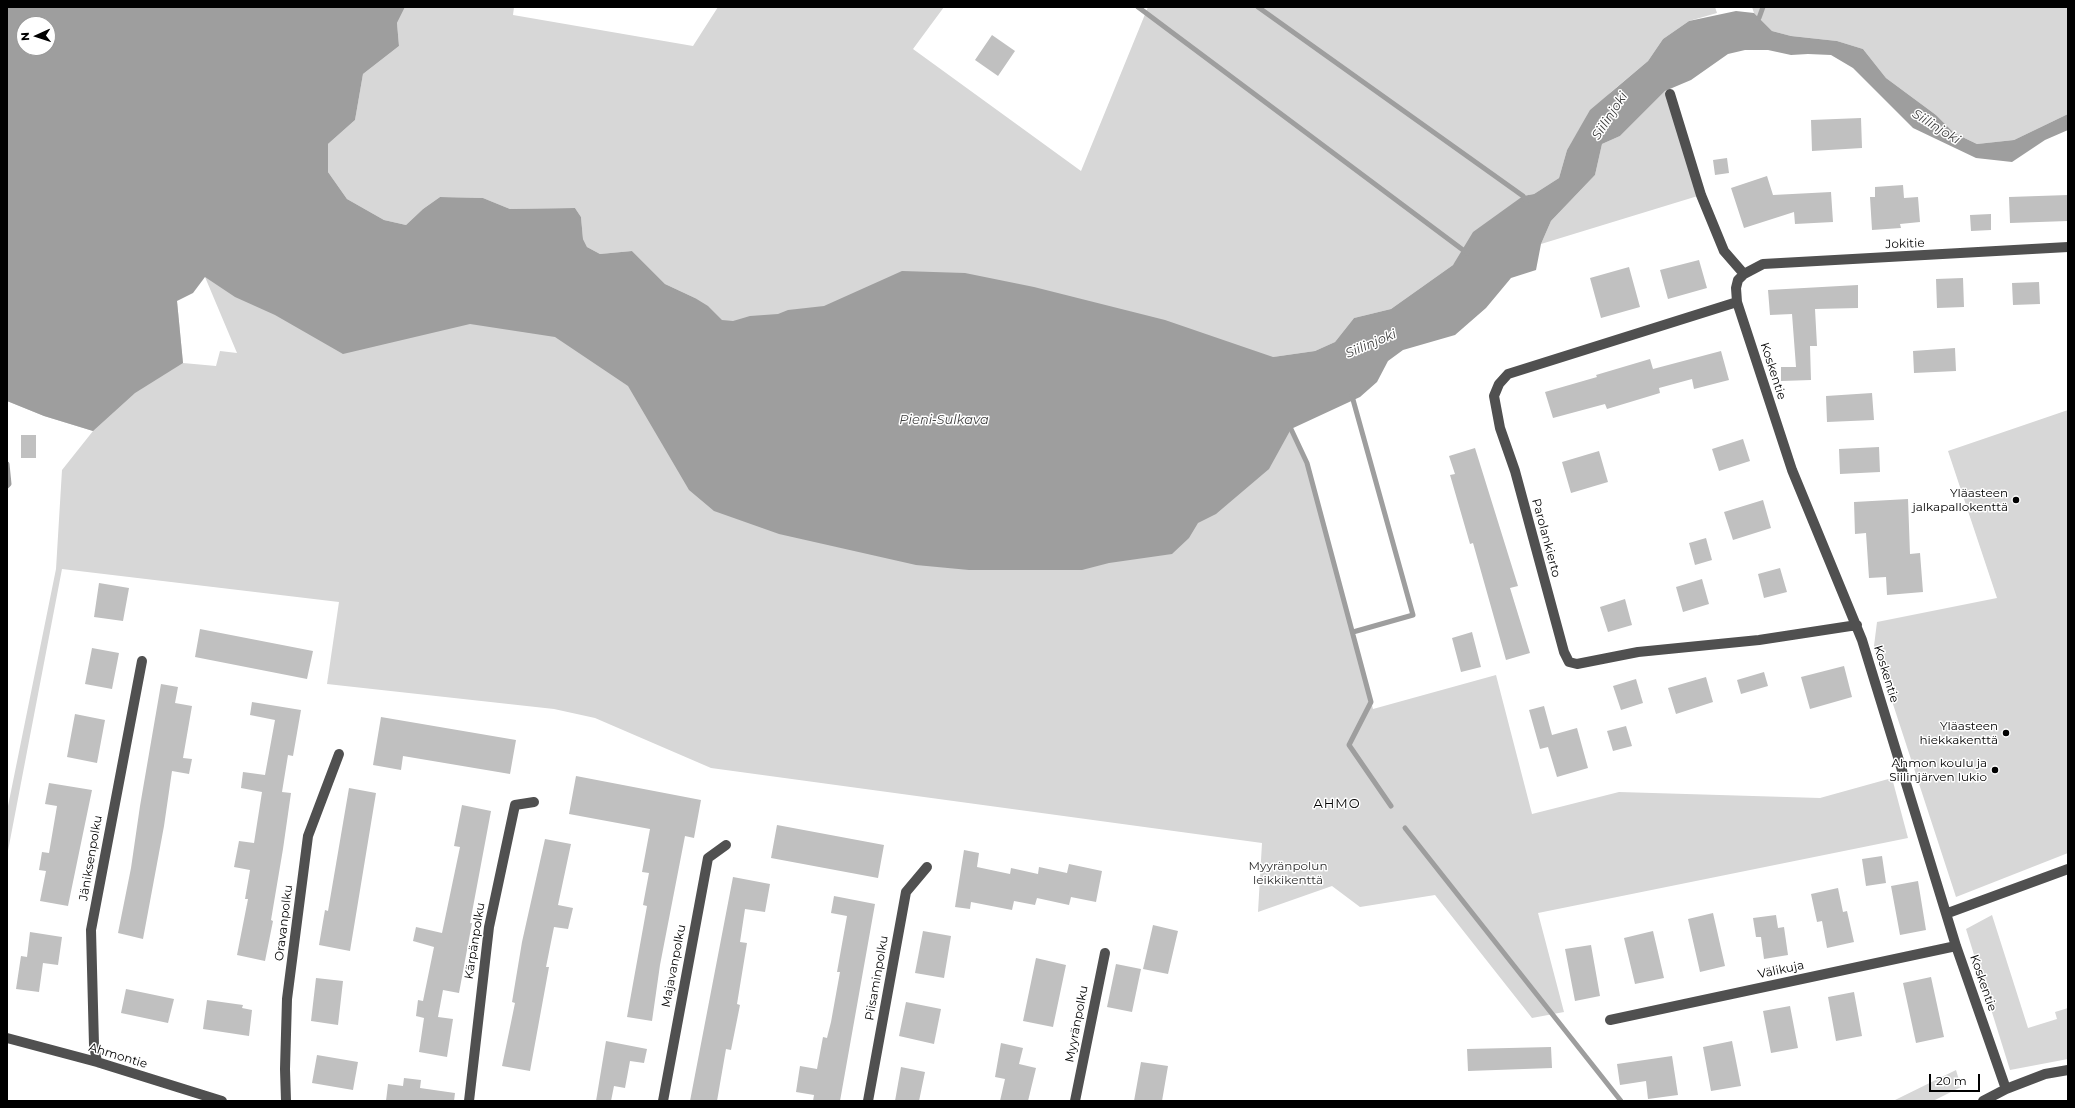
<!DOCTYPE html>
<html>
<head>
<meta charset="utf-8">
<style>
  body { margin:0 }
  #map { position:relative; width:2075px; height:1108px; overflow:hidden; background:#fff; font-family:Montserrat,sans-serif }
  canvas { display:block }
  .frame { position:absolute; inset:0; border:8px solid #000; pointer-events:none }
  .north { position:absolute; left:16px; top:16px; width:40px; height:40px; box-sizing:border-box; background:#fff; border:1px solid #999; border-radius:50%; rotate:267deg; font-size:11px; font-weight:700; line-height:16px; text-align:center; color:#000 }
  .north::after { content:''; display:block; margin:auto; width:14px; height:18px; background:#000; clip-path:polygon(50% 0,100% 100%,50% 72%,0 100%) }
  .scale { position:absolute; left:1929px; top:1074px; width:51px; height:18px; box-sizing:border-box; border:2px solid #000; border-top:0; padding-left:5px; font-size:12px; line-height:14px; white-space:nowrap; color:#000; -webkit-text-stroke:3px #fff; paint-order:stroke }
</style>
</head>
<body>
<div id="map">
<canvas width="2075" height="1108"></canvas>
<div class="frame"></div>
<div class="north">N</div>
<div class="scale">20 m</div>
</div>
<script>
const g = document.querySelector('canvas').getContext('2d');
g.lineJoin = 'round';
function paint(path, color) { g.fillStyle = color; g.fill(path, 'evenodd'); }
const toPath = rows => new Path2D(rows.map(r => 'M' + r).join(''));
function trace(path, color, width, dash) { g.strokeStyle = color; g.lineWidth = width; g.lineCap = dash ? 'butt' : 'round'; g.setLineDash(dash || []); g.stroke(path); }
function drawText(font, color, halo, rows, align = 'center') {
  g.font = font + ' Montserrat,sans-serif'; g.lineWidth = 3; g.setLineDash([]); g.textBaseline = 'middle'; g.strokeStyle = halo; g.fillStyle = color; for (const [text, x, y, turn = 0] of rows) {
    g.save(); g.translate(x, y); g.rotate((+turn || 0) * Math.PI / 180); g.textAlign = isNaN(turn) ? turn : align; if (halo) g.strokeText(text, 0, 0); g.fillText(text, 0, 0); g.restore();
  }
}
const green = toPath([
  [405,7,514,7,513,15,693,46,718,7,944,7,913,49,1081,171,1148,7,1715,7,1717,13,1689,21,1663,39,1648,61,1611,92,1579,130,1567,150,1559,178,1534,194,1523,196,1453,265,1391,309,1354,318,1335,342,1315,351,1273,357,740,356,695,298,665,284,632,251,600,254,587,247,583,239,581,217,575,208,510,209,483,198,440,197,423,209,406,225,384,220,347,199,328,172,328,144,355,120,363,74,399,46,397,23],
  [1752,7,2068,7,2068,114,2014,140,1977,144,1954,133,1936,115,1886,78,1863,49,1837,41,1791,36,1772,31,1754,13],
  [1665,91,1701,195,1541,244,1551,221,1595,175,1602,144,1620,136],
  [205,277,1291,429,1307,463,1373,709,1496,675,1532,814,1619,792,1820,798,1892,778,1908,838,1538,913,1564,1012,1532,1018,1435,895,1360,907,1332,886,1258,912,1262,843,711,768,595,718,554,709,327,684,339,602,62,569,7,856,7,811,56,569,62,470,93,431,44,416,7,401,177,301,183,363,216,366,220,351,237,353],
  [2068,410,2068,853,1956,897,1874,646,1877,622,1997,598,1948,451],
  [1992,915,2028,1028,2057,1019,2055,1012,2068,1008,2068,1059,2010,1070,1966,929],
  [1956,1070,1961,1087,1933,1101,1893,1101]
]);
const water = toPath([
  [7,7,405,7,397,23,399,46,363,74,355,120,328,144,328,172,347,199,384,220,406,225,423,209,440,197,483,198,510,209,575,208,581,217,583,239,587,247,600,254,632,251,665,284,695,298,708,306,722,320,733,321,750,316,778,314,788,310,824,306,902,271,965,273,1034,287,1165,320,1273,357,1315,351,1335,342,1354,318,1391,309,1453,265,1473,232,1523,196,1534,194,1559,178,1567,150,1590,110,1648,61,1663,39,1689,21,1736,11,1754,13,1772,31,1791,36,1837,41,1863,49,1886,78,1936,115,1954,133,1977,144,2014,140,2068,114,2068,130,2045,140,2012,162,1976,158,1913,128,1853,68,1831,55,1808,54,1791,55,1768,50,1745,50,1728,54,1691,80,1665,91,1620,136,1602,144,1595,175,1551,221,1541,244,1536,270,1511,278,1486,308,1455,335,1403,350,1388,361,1377,382,1360,397,1291,429,1269,469,1216,514,1198,523,1189,538,1172,554,1109,563,1082,570,969,570,916,565,779,534,714,511,689,490,628,386,555,337,470,324,343,354,275,315,235,297,205,277,193,293,177,301,183,363,135,393,93,431,44,416,7,401],
  [24,24,48,24,48,48,24,48]
]);
const stream = toPath([
  [1138,7,1467,253],
  [1258,7,1523,196,1526,201],
  [1759,18,1763,7],
  [1352,396,1413,615,1353,632],
  [1291,429,1307,463,1371,702,1349,745,1391,806],
  [7,464,9,484,7,486],
  [1405,828,1621,1101]
]);
const building = toPath([
  [992,35,1015,51,998,76,975,60],
  [1861,118,1862,148,1812,151,1811,120],
  [1727,158,1729,173,1715,175,1713,160],
  [1767,176,1773,195,1831,192,1833,222,1795,224,1794,212,1744,228,1731,188],
  [1903,185,1904,198,1918,197,1920,222,1900,224,1901,228,1872,230,1870,197,1875,197,1875,187],
  [2068,195,2068,221,2010,223,2009,197],
  [1991,214,1991,230,1971,231,1970,215],
  [1699,260,1707,288,1668,299,1660,270],
  [1629,267,1640,307,1601,318,1590,278],
  [1963,278,1964,307,1937,308,1936,279],
  [2039,282,2040,304,2013,305,2012,283],
  [1858,285,1858,308,1815,309,1817,346,1810,346,1811,380,1781,381,1781,367,1796,367,1792,314,1770,315,1768,290],
  [1955,348,1956,371,1914,373,1913,351],
  [1721,351,1729,380,1694,389,1692,379,1659,388,1660,393,1607,409,1605,404,1553,418,1545,392,1597,377,1596,375,1650,359,1653,369],
  [1872,393,1874,420,1827,422,1826,396],
  [21,435,36,435,36,458,21,458],
  [1743,439,1750,461,1719,471,1712,449],
  [1879,447,1880,472,1840,474,1839,449],
  [1475,448,1518,586,1510,588,1530,653,1506,660,1473,543,1470,544,1450,475,1455,474,1449,456],
  [1599,451,1608,482,1571,493,1562,462],
  [1908,499,1910,554,1920,553,1923,592,1887,595,1886,577,1869,578,1866,533,1855,534,1854,502],
  [1763,500,1771,528,1733,540,1724,512],
  [1706,538,1712,560,1695,565,1689,543],
  [1780,568,1787,592,1764,598,1758,574],
  [1702,579,1709,604,1683,612,1676,587],
  [99,583,129,588,123,621,94,617],
  [1625,599,1632,625,1608,632,1600,607],
  [200,629,313,651,307,679,195,657],
  [1472,632,1481,667,1461,672,1452,638],
  [92,648,119,653,112,689,85,684],
  [1844,666,1852,697,1810,709,1801,677],
  [1764,672,1768,686,1741,694,1737,680],
  [1706,677,1713,702,1676,714,1668,688],
  [1636,679,1643,703,1621,710,1613,686],
  [161,684,178,687,175,703,192,706,183,758,192,759,189,774,172,771,164,826,143,939,118,933,131,868,140,806],
  [252,702,301,710,293,756,288,755,282,792,291,793,283,849,271,920,273,921,265,961,237,955,248,899,245,899,250,870,234,867,239,841,254,843,262,792,241,788,243,772,265,775,275,720,250,715],
  [1544,706,1552,735,1577,728,1588,768,1557,777,1548,747,1540,749,1529,710],
  [75,714,105,720,97,763,67,757],
  [381,717,516,740,510,774,403,756,401,770,373,765],
  [1626,726,1632,746,1613,751,1607,731],
  [576,776,701,800,694,838,685,836,660,965,652,1021,627,1017,647,906,643,905,649,873,642,872,650,829,569,814],
  [49,783,92,790,68,906,40,901,46,871,39,870,42,852,49,853,57,806,45,804],
  [349,788,376,793,350,951,319,945,325,910,328,911],
  [462,805,491,811,470,923,472,923,459,993,443,990,438,1017,453,1019,447,1057,419,1052,424,1018,416,1016,418,1000,423,1001,434,947,413,941,416,927,442,933,460,847,454,846],
  [777,825,884,845,878,878,771,858],
  [545,839,571,844,558,905,573,908,568,929,554,927,546,967,549,967,530,1071,502,1066,515,1003,512,1002,522,942],
  [964,850,979,853,977,867,1010,874,1011,868,1038,874,1039,867,1067,873,1069,864,1102,871,1096,902,1071,897,1069,905,1037,898,1035,905,1014,901,1012,910,971,902,970,909,955,907],
  [1882,856,1886,883,1866,886,1862,859],
  [733,877,770,884,765,912,745,909,740,942,747,943,737,1004,740,1005,731,1050,726,1049,717,1101,690,1101],
  [1918,881,1926,930,1900,935,1891,886],
  [1838,888,1843,912,1847,911,1854,942,1827,948,1822,921,1817,922,1811,894],
  [834,896,875,904,840,1101,813,1101,814,1095,796,1092,800,1066,817,1069,823,1037,827,1038,831,1022,840,972,837,972,847,916,831,913],
  [1713,913,1725,966,1700,972,1688,919],
  [1776,915,1778,928,1784,927,1788,955,1764,959,1761,937,1756,937,1753,918],
  [1153,925,1178,931,1168,974,1143,969],
  [923,931,951,936,944,978,915,973],
  [1653,931,1664,978,1635,984,1624,938],
  [30,932,62,937,58,965,43,963,39,992,16,989,21,956,27,957],
  [1591,945,1600,996,1575,1001,1565,949],
  [1036,958,1066,965,1053,1027,1023,1021],
  [1116,964,1141,969,1132,1012,1107,1007],
  [1931,977,1944,1037,1916,1043,1903,983],
  [316,978,343,981,338,1025,311,1021],
  [126,989,174,999,168,1023,121,1013],
  [1854,992,1862,1036,1836,1041,1828,997],
  [207,1000,243,1005,242,1008,252,1010,249,1036,203,1029],
  [906,1002,941,1009,934,1044,899,1036],
  [1790,1006,1798,1048,1771,1053,1763,1011],
  [606,1041,647,1049,644,1063,630,1061,625,1088,614,1086,611,1101,596,1101],
  [1732,1041,1741,1086,1711,1091,1703,1047],
  [1001,1043,1023,1048,1019,1064,1036,1068,1028,1101,1000,1101,1005,1079,995,1077],
  [1551,1047,1552,1068,1468,1071,1467,1049],
  [317,1055,358,1062,353,1090,312,1083],
  [1672,1056,1678,1095,1648,1099,1646,1081,1620,1085,1617,1064],
  [1141,1062,1168,1066,1162,1101,1134,1101],
  [901,1067,925,1072,919,1101,895,1101],
  [404,1078,421,1080,420,1088,455,1093,454,1101,386,1101,388,1084,403,1086]
]);
const minor = toPath([
  [1670,94,1701,195,1724,251,1744,274],
  [1737,302,1508,374,1499,384,1494,396,1500,428,1515,471,1564,652,1569,662,1577,664,1638,652,1759,640,1857,625],
  [1948,913,2068,869],
  [1610,1020,1956,946],
  [7,1038,97,1062,222,1101],
  [97,1062,94,1045,91,930,142,661],
  [2006,1089,1956,946,1862,640,1792,470,1737,302,1736,288,1738,280,1744,274,1763,264,2068,247],
  [286,1101,285,1069,287,999,308,836,339,754],
  [469,1101,489,927,515,805,534,802],
  [663,1101,708,858,726,845],
  [868,1101,906,892,927,867],
  [1075,1101,1105,953],
  [1983,1101,2006,1089,2045,1074,2068,1070]
]);
const markers = [
  [2016,500,4,"#000"],
  [2006,733,4,"#000"],
  [1995,770,4,"#000"]
];
const streetNames = [
  ["Jokitie",1905,244,-2],
  ["Koskentie",1773,371,72],
  ["Parolankierto",1546,538,75],
  ["Koskentie",1886,674,73],
  ["Jäniksenpolku",91,858,-80],
  ["Oravanpolku",284,923,-83],
  ["Kärpänpolku",475,941,-81],
  ["Majavanpolku",674,966,-79],
  ["Välikuja",1781,970,-12],
  ["Piisaminpolku",877,978,-80],
  ["Koskentie",1983,983,71],
  ["Myyränpolku",1077,1024,-79],
  ["Ahmontie",118,1056,17]
];
const poiNames = [
  ["Yläasteen",2008,493],
  ["jalkapallokenttä",2008,507],
  ["Yläasteen",1998,726],
  ["hiekkakenttä",1998,740],
  ["Ahmon koulu ja",1987,763],
  ["Siilinjärven lukio",1987,777]
];
const parkNames = [
  ["Myyränpolun",1288,866],
  ["leikkikenttä",1288,880]
];
const waterNames = [
  ["Siilinjoki",1610,116,-57],
  ["Siilinjoki",1936,127,32],
  ["Siilinjoki",1371,344,-23],
  ["Pieni-Sulkava",944,420]
];
const neighbourhoodNames = [
  ["AHMO",1337,804]
];
paint(green, '#d7d7d7');
paint(water, '#9e9e9e');
trace(stream, '#9e9e9e', 5);
paint(building, '#c0c0c0');
trace(minor, '#505050', 10);
for (const [x, y, r, color] of markers) { const dot = new Path2D(); dot.arc(x, y, r, 0, 2 * Math.PI); g.fillStyle = color; g.fill(dot); trace(dot, '#fff', 1.5); }
drawText('12px', '#000', '#fff', streetNames);
drawText('12px', '#000', '#fff', poiNames, 'right');
drawText('12px', '#2e2e2e', '#fff', parkNames);
drawText('italic 13px', '#3f3f3f', '#fff', waterNames);
g.letterSpacing = '1px';
drawText('13px', '#000', '#fff', neighbourhoodNames);
g.letterSpacing = '0px';
</script>
</body>
</html>
